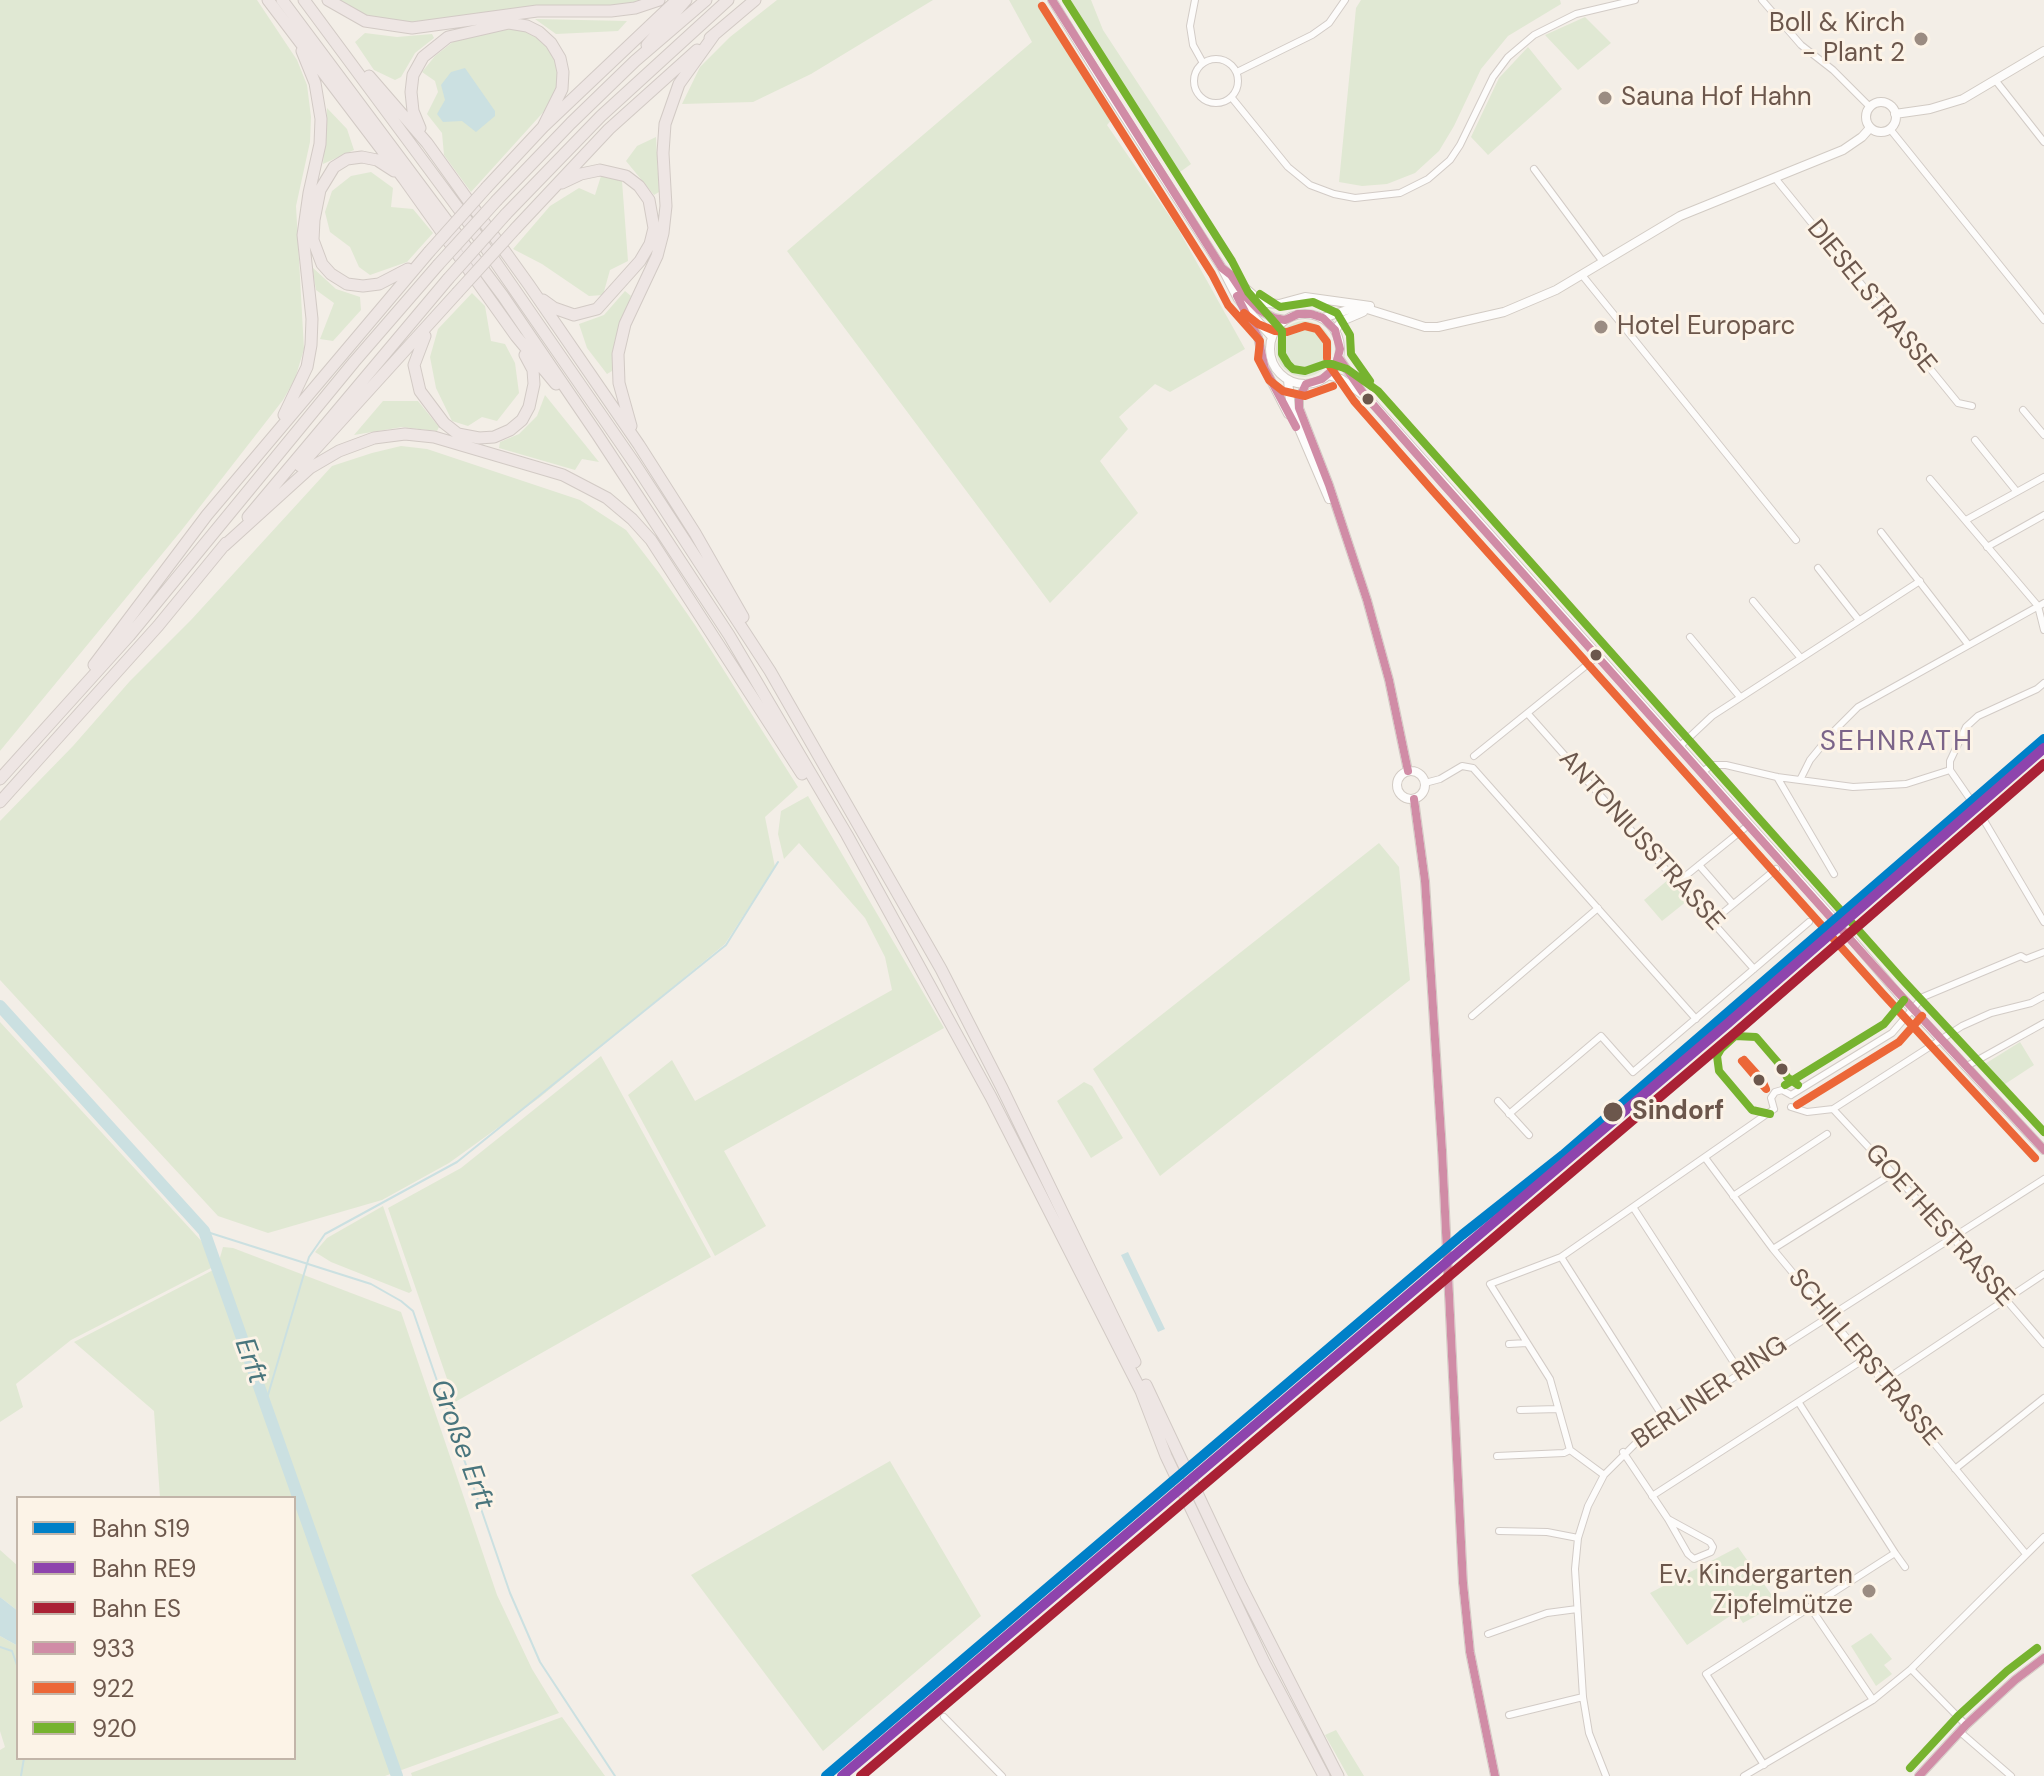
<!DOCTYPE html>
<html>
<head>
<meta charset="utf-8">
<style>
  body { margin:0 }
  #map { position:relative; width:2044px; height:1776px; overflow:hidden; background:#f3eee7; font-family:"DM Sans",sans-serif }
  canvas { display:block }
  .legend { position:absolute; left:16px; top:1496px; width:280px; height:264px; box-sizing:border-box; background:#fcf3e7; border:2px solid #c2b5a9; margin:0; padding:10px 14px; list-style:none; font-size:24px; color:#6c574c }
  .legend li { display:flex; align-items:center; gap:16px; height:40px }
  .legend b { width:40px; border:2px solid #c2b5a9 }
</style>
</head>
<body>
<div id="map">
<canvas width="2044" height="1776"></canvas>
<ul class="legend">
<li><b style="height:10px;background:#0080c8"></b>Bahn S19</li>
<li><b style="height:10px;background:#8e44ad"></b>Bahn RE9</li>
<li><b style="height:10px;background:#aa2135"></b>Bahn ES</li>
<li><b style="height:10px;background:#d08ca6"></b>933</li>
<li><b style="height:10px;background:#ec6738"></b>922</li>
<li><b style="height:10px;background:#76b32f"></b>920</li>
</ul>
</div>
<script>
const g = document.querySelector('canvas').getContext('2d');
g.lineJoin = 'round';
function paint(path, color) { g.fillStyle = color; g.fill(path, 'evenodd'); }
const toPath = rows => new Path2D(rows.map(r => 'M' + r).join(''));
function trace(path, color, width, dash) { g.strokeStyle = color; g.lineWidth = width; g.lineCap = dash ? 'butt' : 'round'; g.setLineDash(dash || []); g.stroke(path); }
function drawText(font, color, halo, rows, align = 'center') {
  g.font = font + ' "DM Sans",sans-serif'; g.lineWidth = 6; g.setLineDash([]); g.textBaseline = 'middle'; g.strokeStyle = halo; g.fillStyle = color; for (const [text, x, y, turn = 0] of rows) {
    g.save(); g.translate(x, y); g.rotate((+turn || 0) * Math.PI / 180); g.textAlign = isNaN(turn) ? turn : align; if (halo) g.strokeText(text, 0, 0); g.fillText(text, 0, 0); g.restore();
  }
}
const green = toPath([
  [0,0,257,0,297,60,307,85,311,117,310,142,296,206,304,349,295,379,283,400,181,531,0,751],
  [334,0,643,0,618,6,535,6,420,25,366,17],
  [777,0,933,0,811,74,753,102,682,104,700,67,730,37],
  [1009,0,1039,0,1114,117,1107,125,1177,227,1245,349,1170,392,1155,384,1119,417,1128,429,1100,461,1138,513,1050,603,787,251,1032,42],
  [1066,0,1091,0,1103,30,1191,164,1176,175],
  [1361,0,1560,0,1561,4,1508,36,1481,69,1454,126,1439,151,1415,173,1387,184,1362,186,1339,182,1356,8],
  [1585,17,1611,43,1578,70,1545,35],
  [535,19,627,21,618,31,556,34],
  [518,27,533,32,553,52,559,78,557,97,471,192,444,155,442,133,427,114,438,92,435,81,422,72,435,56,454,41],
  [365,33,397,37,432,34,434,38,415,53,401,77,395,80,374,70,355,42],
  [1528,47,1562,89,1488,155,1471,137,1499,78],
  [327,108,347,129,354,150,323,164],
  [656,137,659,192,654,195,626,161,637,146],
  [371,172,393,188,391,207,413,209,433,233,407,262,370,275,359,267,350,247,330,232,325,212,332,191,351,176],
  [601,176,622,181,628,261,610,270,603,295,589,296,542,264,513,249,550,206,579,188,595,195],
  [312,267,336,289,360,297,361,310,333,341,320,339,334,303,316,290],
  [625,291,631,296,615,340,612,371,607,374,587,348,579,324,604,315],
  [472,293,485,306,491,341,505,344,515,363,519,393,497,421,482,417,468,426,452,421,436,388,430,357,438,329],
  '1276 349a28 28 0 1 1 56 0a28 28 0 1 1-56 0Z',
  [545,395,599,462,582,459,575,470,499,448,500,442,519,434,537,416],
  [383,401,418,401,439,427,437,431,402,427,354,435],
  [401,446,427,449,580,500,626,530,659,573,695,625,798,787,765,817,775,867,725,944,539,1098,449,1163,382,1200,268,1233,218,1216,0,980,0,821,73,746,130,681,191,620,332,466,372,453],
  [808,796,944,1028,724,1151,766,1226,715,1256,628,1095,672,1060,695,1101,892,990,885,957,865,918,799,843,784,859,778,834,781,811],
  [1379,843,1399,867,1410,980,1160,1176,1093,1069],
  [1669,879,1687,901,1662,921,1644,900],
  [0,1022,206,1246,215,1266,71,1340,16,1384,23,1407,0,1422],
  [2020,1042,2034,1065,1999,1088,1980,1067],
  [601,1056,711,1257,455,1402,388,1208,461,1168],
  [1084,1082,1092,1086,1123,1138,1091,1158,1057,1101],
  [383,1206,412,1291,409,1293,331,1262,315,1252,327,1238],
  [223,1247,233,1248,401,1312,497,1595,532,1669,559,1713,385,1776,0,1776,0,1750,5,1747,0,1731,0,1636,18,1646,18,1758,294,1758,294,1498,160,1498,154,1411,74,1342,217,1268],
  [890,1461,981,1616,823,1751,691,1575],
  [1738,1547,1778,1604,1743,1623,1736,1612,1687,1645,1650,1593],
  [0,1550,18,1566,18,1611,0,1597],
  [1871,1633,1892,1659,1884,1665,1892,1674,1876,1686,1851,1646],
  [562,1717,605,1776,412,1776,411,1773],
  [1336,1730,1364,1776,1348,1776,1325,1735]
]);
const water = toPath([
  [465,68,495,111,495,116,476,132,462,121,443,122,437,114,445,100,441,85,451,72],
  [1128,1252,1165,1329,1158,1332,1121,1255],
  [0,1597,18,1611,18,1646,0,1636]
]);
const stream = toPath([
  [204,1231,371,1284,401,1301,413,1311,510,1593,540,1662,615,1776],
  [265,1405,309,1257,325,1234,457,1162,726,945,778,862],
  [0,1647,12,1651,18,1668],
  [21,1776,24,1758]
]);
const river = toPath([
  [0,1006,204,1231,397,1776]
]);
const streetTunnel = toPath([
  [1970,799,1982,817]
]);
const secondaryTunnel = toPath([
  [1833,918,1847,934]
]);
const street = toPath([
  [1195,0,1190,26,1193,45,1203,63],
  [1762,0,1801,45,1833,70,1870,107],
  '1194 81a22 22 0 1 1 44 0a22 22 0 1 1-44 0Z',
  [1237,72,1312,35,1329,23,1345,0],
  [1996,81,2044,142],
  [1232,98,1288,167,1310,185,1334,194,1355,198,1400,193,1428,179,1450,160,1460,145,1493,77,1508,57,1534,35,1576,14,1635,0],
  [1890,129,2044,320],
  [1534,169,1603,262],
  [1775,178,1958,403,1972,406],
  [1582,275,1796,540],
  [2023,410,2044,435],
  [1975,440,2017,492],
  [1930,479,2038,606,2044,630],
  [1966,520,2044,477],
  [1881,532,1967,643],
  [1987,547,2044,515],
  [1818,568,1858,619],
  [1753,601,1800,657],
  [1690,637,1740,697],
  [1528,714,1754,969],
  [1679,747,1712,716,1920,581],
  [1474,756,1598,656],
  [1950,770,1950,761,1966,727,1978,716,2037,689,2044,683],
  [1950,770,1970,799],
  [1702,772,1712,765,1726,765,1777,777,1853,787,1906,784,1950,770],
  [1777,777,1834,874],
  [1800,780,1810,760,1833,732,1858,707,2044,603],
  [1425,783,1440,779,1462,766,1473,768,1696,1019],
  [1982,817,2044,922],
  [1699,865,1733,904],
  [1678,882,1746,827],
  [1713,921,1776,869],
  [1472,1016,1598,908],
  [1967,1066,2044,1023],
  [1791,1095,1892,1033,1923,997,2021,956,2026,959,2044,952],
  [1498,1101,1529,1135],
  [1791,1107,1807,1112,1833,1109,1962,1026,1991,1013,2031,1003,2044,996],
  [1774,1109,1771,1098,1775,1092,1782,1090,1791,1095],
  [1833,1109,1953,1238,2044,1344],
  [1509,1114,1601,1036,1633,1072,1809,922],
  [1706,1159,1773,1249,2026,1554],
  [1733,1196,1827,1134],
  [1633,1207,1740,1372],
  [1773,1249,1892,1174],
  [1561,1257,1665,1420],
  [1509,1344,1527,1343],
  [1882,1382,2044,1274],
  [1799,1403,1895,1553],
  [1520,1410,1558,1409],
  [1623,1452,1668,1519,1688,1554,1694,1559,1711,1552,1713,1547,1710,1542,1668,1519],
  [1497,1456,1564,1453,1570,1450],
  [1955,1469,2044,1398],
  [1604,1475,1570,1450,1550,1379,1490,1284,1561,1257,1774,1109],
  [1652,1496,1863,1360],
  [1499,1531,1547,1532,1578,1538],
  [1810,1607,1873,1700],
  [1488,1634,1547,1613,1577,1609],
  [1911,1669,1966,1725],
  [1509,1715,1583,1697],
  [944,1717,1002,1776],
  [1959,1731,2011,1776],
  [1764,1765,1706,1674,1895,1553,1905,1567],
  [1606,1776,1589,1733,1583,1697,1575,1569,1578,1538,1588,1506,1604,1475,1644,1435,2044,1179],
  [1744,1776,1873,1700,1911,1669,2044,1537]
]);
const secondary = toPath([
  [1052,0,1111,96,1222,268,1238,299,1272,337],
  '1866 117a15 15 0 1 1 30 0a15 15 0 1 1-30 0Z',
  [1895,114,1930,109,1963,99,2044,51],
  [1222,268,1259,300,1266,303,1279,304,1305,297,1370,306],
  [1236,283,1259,310,1274,318,1285,320],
  '1270 349a35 35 0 1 1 70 0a35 35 0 1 1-70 0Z',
  [1245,314,1258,337,1265,369,1288,414],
  [1323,318,1350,309,1364,308,1425,327,1438,327,1504,312,1556,290,1680,216,1843,150,1862,137,1870,128],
  [1335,330,1342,321,1363,312],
  [1339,358,1362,392],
  [1328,375,1341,379,1369,399,1833,918],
  [1288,380,1291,410,1329,499],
  [1306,384,1299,399,1299,408,1329,485,1367,600,1389,680,1408,771],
  '1397 785a14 14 0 1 1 28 0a14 14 0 1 1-28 0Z',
  [1414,799,1425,881,1442,1150,1463,1583,1470,1652,1495,1776],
  [1847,934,1901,997,2044,1150],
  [1919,1776,1966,1725,2015,1680,2044,1658]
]);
const highway = toPath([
  [268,0,404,179,516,336,556,384],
  [282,0,503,296,597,434,729,635,847,835,991,1097,1141,1391,1166,1456,1264,1662,1324,1776],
  [304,0,461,212,635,464,770,671,941,969,1002,1088,1135,1362],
  [328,0,365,21,412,28,537,11,611,11,635,8,659,0],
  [710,38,755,0],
  [647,45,686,0],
  [369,76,427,143,529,285,639,445,695,533,743,617],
  [420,128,413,111,411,92,413,75,423,57,448,37,509,23,527,26,539,32,551,43,560,58,563,72,562,89,543,127],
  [394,171,377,160,362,157,347,159,334,167,320,190,314,220,313,240,322,264,331,274,347,284,363,286,379,284,408,269],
  [487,187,543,127,677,0],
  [497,200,571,123,635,61,706,0],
  [506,214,601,116,728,0],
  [516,228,609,129,697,50],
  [543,300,554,308,574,315,597,309,640,261,650,244,654,228,649,200,639,186,626,176,600,170,581,174,562,183],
  [425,336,414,365,420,391,444,423,458,434,479,438,494,437,510,430,522,420,529,407,534,384,533,370,525,355],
  [284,415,307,367,311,345,312,319,303,235,309,193,320,144,321,119,315,83,302,51],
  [631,426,619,383,618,354,625,324,657,256,663,233,666,206,663,153,665,124,679,84,714,35],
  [300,466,457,293],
  [248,517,448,279],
  [224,546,310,468,339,451,374,438,405,434,434,437,563,475,607,498,632,519,651,540,802,774],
  [94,665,207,515,429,252],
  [0,779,129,636,354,362,438,265],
  [0,802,158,626,226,543],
  [1146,1385,1241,1586,1338,1776]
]);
const highwayBridge = toPath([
  [429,252,487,187],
  [438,265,497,200],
  [448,279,506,214],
  [457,293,516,228]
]);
const bus1 = toPath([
  [1052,0,1222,268,1231,275,1245,296,1259,310,1274,318,1285,320,1298,314,1311,314,1323,318,1335,330,1340,349,1335,368,1322,379,1306,384,1299,399,1299,408,1329,485,1367,600,1389,680,1408,771],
  [1237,296,1258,337,1265,369,1296,427],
  [1339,358,1363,393,1442,483,1892,986,2044,1150],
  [1414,799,1425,881,1442,1150,1463,1583,1470,1652,1495,1776],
  [1919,1776,1966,1725,2015,1680,2044,1658]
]);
const bus2 = toPath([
  [1042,6,1212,274,1228,305,1260,341,1258,359,1269,380,1283,391,1305,396,1333,386],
  [1244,313,1258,324,1275,331,1287,332,1305,326,1317,329,1327,342,1327,358],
  [1329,365,1354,401,1433,491,1883,994,2035,1158],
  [1744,1060,1762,1080,1766,1089,1742,1061,1744,1060],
  [1797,1105,1899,1042,1922,1016]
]);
const bus3 = toPath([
  [1066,0,1232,261,1248,292,1282,331,1282,354,1288,364,1293,369,1305,371,1325,364,1332,364,1347,369,1378,391,1901,978,2044,1132],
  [1260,294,1280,307,1313,302,1337,313,1350,335,1351,354,1370,381],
  [1785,1085,1884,1024,1904,1000],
  [1770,1114,1752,1110,1719,1071,1717,1056,1721,1049,1735,1036,1756,1037,1781,1066,1787,1077,1798,1085],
  [1910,1768,1958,1716,2007,1671,2037,1648]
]);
const rail1 = toPath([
  [826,1776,1462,1235,1563,1155,2044,739]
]);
const rail2 = toPath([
  [842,1776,1727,1024,2044,748]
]);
const rail3 = toPath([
  [861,1776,1735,1033,2044,764]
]);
const markers = [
  [1921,39,8,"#9b8c82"],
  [1605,98,8,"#9b8c82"],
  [1601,327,8,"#9b8c82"],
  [1368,399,7,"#6c574c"],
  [1596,655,7,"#6c574c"],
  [1782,1069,7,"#6c574c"],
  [1759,1080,7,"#6c574c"],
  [1613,1112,11,"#6c574c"],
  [1869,1591,8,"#9b8c82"]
];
const poiNames = [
  ["Boll & Kirch",1905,24],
  ["- Plant 2",1905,54],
  ["Sauna Hof Hahn",1621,98,"left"],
  ["Hotel Europarc",1617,327,"left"],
  ["Ev. Kindergarten",1853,1576],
  ["Zipfelmütze",1853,1606]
];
const streetNames = [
  ["DIESELSTRASSE",1871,297,51],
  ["ANTONIUSSTRASSE",1641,841,48],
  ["GOETHESTRASSE",1939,1226,48],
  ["SCHILLERSTRASSE",1864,1358,50],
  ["BERLINER RING",1710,1393,-34]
];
const stopNames = [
  ["Sindorf",1632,1112]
];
const neighbourhoodNames = [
  ["SEHNRATH",1897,743]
];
const waterNames = [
  ["Erft",250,1361,70],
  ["Große Erft",461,1445,70]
];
paint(green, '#e0e8d3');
paint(water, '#cbe0e1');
trace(stream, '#cbe0e1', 2);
trace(river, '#cbe0e1', 12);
trace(streetTunnel, '#d1c8c0', 6, [6, 3]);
trace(secondaryTunnel, '#d1c8c0', 8, [8, 4]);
trace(street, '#d2cbc6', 8);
trace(secondary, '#d2cbc4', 10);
trace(highway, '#d2cac5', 13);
trace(street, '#fdfcfb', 6);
trace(secondary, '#fdfcfb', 8);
trace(highway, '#eee6e4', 11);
trace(highwayBridge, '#d2cac5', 13, []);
trace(highwayBridge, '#eee6e4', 11);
trace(bus1, '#d08ca6', 8);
trace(bus2, '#ec6738', 8);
trace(bus3, '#76b32f', 8);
trace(rail1, '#0080c8', 10);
trace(rail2, '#8e44ad', 10);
trace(rail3, '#aa2135', 10);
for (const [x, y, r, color] of markers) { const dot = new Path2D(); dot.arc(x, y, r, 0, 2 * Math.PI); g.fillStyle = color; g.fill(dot); trace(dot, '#fcf3e7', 3); }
drawText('26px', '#6c574c', '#fcf3e7', poiNames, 'right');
drawText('26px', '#6c574c', '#fcf3e7', streetNames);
drawText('bold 26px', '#6c574c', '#fcf3e7', stopNames, 'left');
g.letterSpacing = '2px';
drawText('28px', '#7b6489', '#fcf3e7', neighbourhoodNames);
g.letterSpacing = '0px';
drawText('italic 28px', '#49757d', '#fcf3e7', waterNames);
</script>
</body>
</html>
